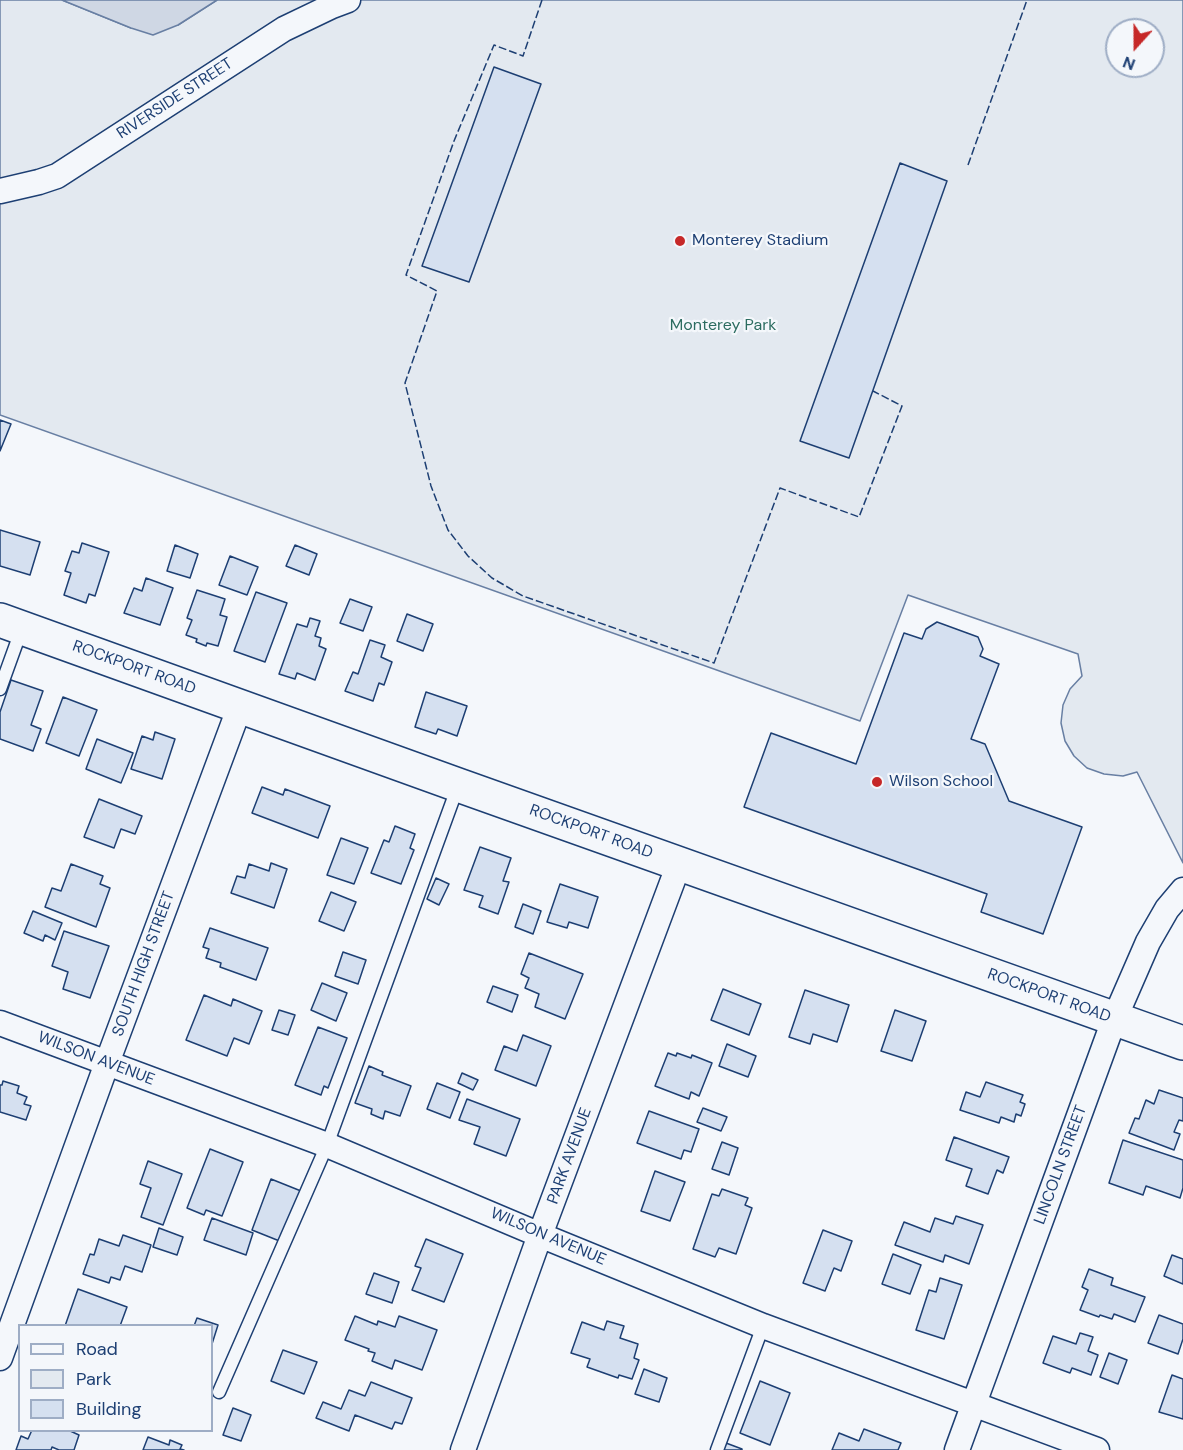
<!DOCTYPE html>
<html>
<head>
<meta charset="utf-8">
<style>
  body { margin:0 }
  #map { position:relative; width:1183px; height:1450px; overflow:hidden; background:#f4f7fb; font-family:"DM Sans",sans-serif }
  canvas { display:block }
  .legend { position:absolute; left:18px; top:1324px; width:195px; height:108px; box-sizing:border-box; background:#f4f7fb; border:2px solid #9eadc5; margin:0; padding:8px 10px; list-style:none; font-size:18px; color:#1d3f73 }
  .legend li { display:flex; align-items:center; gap:12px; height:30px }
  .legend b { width:30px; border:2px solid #9eadc5 }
  .north { position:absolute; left:1105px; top:18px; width:60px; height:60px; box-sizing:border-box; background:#f4f7fb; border:2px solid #9eadc5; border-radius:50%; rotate:201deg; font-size:16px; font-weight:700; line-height:24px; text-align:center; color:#1d3f73 }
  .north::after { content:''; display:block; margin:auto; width:21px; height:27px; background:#c62828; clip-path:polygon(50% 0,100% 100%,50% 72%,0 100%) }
</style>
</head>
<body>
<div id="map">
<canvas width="1183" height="1450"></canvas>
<ul class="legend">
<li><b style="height:8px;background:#f4f7fb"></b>Road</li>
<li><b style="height:16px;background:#e3e9f0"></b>Park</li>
<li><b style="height:16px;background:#d5e0f0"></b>Building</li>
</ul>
<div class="north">N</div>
</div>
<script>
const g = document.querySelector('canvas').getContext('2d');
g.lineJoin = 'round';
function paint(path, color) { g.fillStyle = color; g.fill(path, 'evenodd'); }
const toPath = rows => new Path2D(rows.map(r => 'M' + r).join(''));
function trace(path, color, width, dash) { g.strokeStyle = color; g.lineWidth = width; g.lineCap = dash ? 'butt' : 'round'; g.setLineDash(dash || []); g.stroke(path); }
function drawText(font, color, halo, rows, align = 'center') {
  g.font = font + ' "DM Sans",sans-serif'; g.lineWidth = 4.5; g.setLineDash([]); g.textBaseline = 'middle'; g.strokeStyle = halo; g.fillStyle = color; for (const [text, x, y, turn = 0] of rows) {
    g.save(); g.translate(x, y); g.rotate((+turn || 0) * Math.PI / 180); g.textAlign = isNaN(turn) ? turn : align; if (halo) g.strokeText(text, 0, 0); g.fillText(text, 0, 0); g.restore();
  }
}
const green = toPath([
  [0,0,62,0,131,28,178,25,217,0,1183,0,1183,863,1137,772,1123,776,1104,774,1087,768,1074,756,1065,741,1061,723,1063,705,1070,689,1082,676,1078,654,908,595,860,721,0,415,0,0],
  [1117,30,1153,30,1153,66,1117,66,1117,30]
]);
const water = toPath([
  [62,0,217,0,178,25,153,35,131,28,62,0]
]);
const building = toPath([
  [494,67,541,84,469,282,422,266,494,67],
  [900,163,947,181,849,458,800,441,900,163],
  [0,420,11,424,0,451,0,420],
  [0,530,40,542,30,575,0,566,0,530],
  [82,543,109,552,95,596,89,594,86,603,64,595,71,573,65,571,72,551,79,553,82,543],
  [175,545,198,554,190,578,167,571,175,545],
  [295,545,317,554,309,575,286,566,295,545],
  [230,556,258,567,247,595,219,585,230,556],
  [146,578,173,588,160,625,124,613,134,588,142,591,146,578],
  [197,590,225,599,220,615,227,617,218,646,207,643,206,646,196,642,197,639,186,635,192,620,187,618,197,590],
  [256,592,287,603,265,662,234,651,256,592],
  [350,599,372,607,363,631,340,623,350,599],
  [407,614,433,624,423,651,397,641,407,614],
  [310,618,320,621,315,636,321,638,319,646,326,649,315,680,297,673,295,679,279,674,297,624,307,627,310,618],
  [937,622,978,637,983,649,980,656,999,664,971,739,985,744,1009,801,1082,827,1043,934,981,912,987,894,744,807,771,733,856,764,904,633,922,639,926,629,937,622],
  [370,640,385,645,381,657,392,662,384,685,379,683,373,701,345,691,353,672,358,674,370,640],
  [11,680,43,691,31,725,41,729,33,751,0,739,0,712,11,680],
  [426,692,467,706,457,736,438,729,436,734,415,727,426,692],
  [63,697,97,710,79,756,46,743,63,697],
  [155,732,175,739,162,779,131,769,142,736,153,740,155,732],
  [97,739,133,753,121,783,86,769,97,739],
  [262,787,283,795,285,789,330,806,318,838,252,813,262,787],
  [99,799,142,816,135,834,121,829,114,848,84,837,99,799],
  [395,826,415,834,410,848,414,850,401,884,371,873,384,840,389,842,395,826],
  [341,838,368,848,354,884,327,875,341,838],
  [480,847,511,858,503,881,509,882,498,914,479,907,483,896,464,890,480,847],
  [271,863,287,869,274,908,231,893,237,876,245,878,249,864,269,871,271,863],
  [71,864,103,876,100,884,110,888,96,927,45,907,52,888,61,891,71,864],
  [436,878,449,884,439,905,427,899,436,878],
  [560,884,598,897,588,928,569,922,567,928,547,922,560,884],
  [331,892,356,902,344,931,319,921,331,892],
  [523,904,541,911,533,934,515,927,523,904],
  [33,911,62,923,55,940,45,935,43,941,24,933,33,911],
  [210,928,268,948,256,980,220,967,221,963,206,958,209,949,203,947,210,928],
  [64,931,109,946,90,998,63,989,68,972,52,966,64,931],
  [343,952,366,960,358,984,335,976,343,952],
  [529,953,583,974,565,1019,535,1007,539,994,525,988,529,978,521,974,529,953],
  [322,983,347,993,336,1021,311,1010,322,983],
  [493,986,518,995,512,1012,487,1002,493,986],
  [723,989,761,1004,749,1035,711,1020,723,989],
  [805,990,849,1005,837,1042,813,1034,810,1044,789,1037,805,990],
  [204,995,231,1006,233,999,262,1011,249,1044,234,1038,227,1056,186,1040,204,995],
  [279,1010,295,1015,288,1035,272,1030,279,1010],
  [895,1010,926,1021,912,1061,881,1051,895,1010],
  [318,1027,347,1038,328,1088,324,1086,321,1095,295,1085,318,1027],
  [523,1035,551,1046,536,1086,495,1070,504,1046,517,1051,523,1035],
  [727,1044,756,1056,748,1077,719,1066,727,1044],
  [668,1053,676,1056,677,1053,691,1058,692,1055,712,1063,699,1096,691,1092,689,1099,655,1086,668,1053],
  [369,1066,383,1072,382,1075,411,1086,400,1116,385,1111,383,1119,371,1114,372,1109,355,1103,369,1066],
  [462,1073,478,1080,473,1090,458,1083,462,1073],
  [3,1081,19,1086,17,1093,27,1097,24,1104,31,1106,26,1120,0,1112,0,1085,2,1085,3,1081],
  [986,1082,1023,1095,1020,1102,1025,1104,1021,1116,1016,1114,1014,1122,1001,1117,999,1123,960,1110,966,1092,980,1097,986,1082],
  [437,1083,460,1092,450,1118,427,1109,437,1083],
  [1159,1090,1183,1098,1183,1121,1179,1120,1174,1132,1180,1134,1174,1150,1129,1133,1135,1118,1139,1119,1146,1100,1154,1104,1159,1090],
  [467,1099,520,1119,506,1156,474,1144,480,1127,459,1120,467,1099],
  [703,1108,727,1117,721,1131,697,1122,703,1108],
  [649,1111,699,1129,691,1152,684,1150,681,1159,637,1143,649,1111],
  [954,1137,1009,1157,1003,1173,997,1170,988,1194,966,1186,972,1169,946,1160,954,1137],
  [1123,1140,1183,1160,1183,1188,1180,1198,1146,1186,1143,1195,1109,1183,1123,1140],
  [722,1142,738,1148,729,1175,712,1169,722,1142],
  [210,1149,243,1162,222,1216,206,1210,204,1215,187,1208,210,1149],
  [148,1161,182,1174,163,1225,141,1217,151,1188,140,1184,148,1161],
  [655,1171,685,1182,670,1221,641,1211,655,1171],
  [271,1179,301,1191,282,1242,252,1230,271,1179],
  [722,1189,748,1198,745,1205,752,1208,736,1254,719,1248,715,1257,693,1249,712,1194,719,1196,722,1189],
  [956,1216,983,1225,969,1264,945,1255,943,1262,895,1245,904,1222,930,1232,935,1218,953,1224,956,1216],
  [212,1218,253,1233,246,1255,204,1240,212,1218],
  [159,1228,183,1237,177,1255,153,1247,159,1228],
  [823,1230,852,1241,841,1271,834,1268,825,1291,803,1283,823,1230],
  [123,1235,151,1245,142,1272,125,1266,120,1280,111,1277,109,1283,83,1274,90,1254,94,1255,99,1239,119,1246,123,1235],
  [426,1239,463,1254,444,1302,412,1290,421,1268,415,1266,426,1239],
  [893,1254,921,1265,910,1294,882,1284,893,1254],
  [1172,1255,1183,1259,1183,1284,1164,1276,1172,1255],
  [1089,1269,1113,1278,1111,1285,1145,1297,1135,1322,1114,1314,1112,1319,1100,1315,1099,1317,1080,1310,1088,1290,1082,1287,1089,1269],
  [374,1273,399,1282,392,1303,366,1294,374,1273],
  [940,1278,962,1285,944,1339,916,1330,929,1290,936,1292,940,1278],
  [78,1289,127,1307,120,1326,65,1326,78,1289],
  [1159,1315,1183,1324,1183,1339,1178,1354,1148,1343,1159,1315],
  [355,1316,377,1325,378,1321,395,1327,399,1316,437,1330,422,1370,395,1360,392,1369,372,1361,375,1353,368,1351,369,1349,345,1340,355,1316],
  [197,1318,218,1325,212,1344,212,1326,194,1326,197,1318],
  [607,1321,624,1326,620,1338,638,1344,634,1358,639,1360,632,1379,619,1375,618,1378,587,1367,590,1359,571,1353,582,1322,604,1330,607,1321],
  [1080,1333,1093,1337,1088,1351,1098,1355,1091,1375,1072,1368,1070,1373,1043,1363,1053,1336,1076,1344,1080,1333],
  [283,1350,317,1362,304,1394,271,1381,283,1350],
  [1109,1353,1127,1360,1118,1384,1100,1377,1109,1353],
  [644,1369,667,1378,659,1402,635,1394,644,1369],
  [1172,1375,1183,1379,1183,1419,1159,1412,1172,1375],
  [760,1381,790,1393,770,1445,740,1433,760,1381],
  [371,1382,412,1398,402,1424,395,1422,392,1429,355,1415,349,1431,316,1418,323,1402,341,1409,349,1390,365,1396,371,1382],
  [233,1408,251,1415,241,1441,223,1435,233,1408],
  [864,1429,901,1443,898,1450,832,1450,839,1433,859,1441,864,1429],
  [32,1430,68,1430,79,1435,74,1450,59,1450,52,1447,51,1450,16,1450,21,1436,28,1439,32,1430],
  [148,1437,169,1445,170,1440,182,1445,180,1449,184,1450,143,1450,148,1437],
  [726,1443,742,1449,742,1450,723,1450,726,1443]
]);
const lane = toPath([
  [0,689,22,628],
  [219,1392,327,1145,458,786],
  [717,1450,763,1326]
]);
const street = toPath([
  [0,191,39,182,57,176,284,29,332,6,348,0],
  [0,1023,327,1145,540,1235,763,1326,1097,1450],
  [0,1358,107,1063,240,706],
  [463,1450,540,1235,679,864],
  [957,1450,1114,1020,1148,942,1167,909,1183,890]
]);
const secondary = toPath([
  [0,620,458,785,1183,1043]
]);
const fence = toPath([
  [542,0,523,56,494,45,454,141,406,275,437,291,405,383,431,486,448,530,468,556,492,578,523,596,714,663,780,488,859,517,902,406,873,391],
  [968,165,1027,0]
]);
const markers = [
  [680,241,6,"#c62828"],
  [877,782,6,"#c62828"]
];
const streetNames = [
  ["RIVERSIDE STREET",175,99,-33],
  ["ROCKPORT ROAD",134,668,20],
  ["ROCKPORT ROAD",591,832,20],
  ["SOUTH HIGH STREET",144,964,-70],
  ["ROCKPORT ROAD",1049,996,20],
  ["WILSON AVENUE",96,1059,21],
  ["PARK AVENUE",570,1156,-70],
  ["LINCOLN STREET",1061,1165,-70],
  ["WILSON AVENUE",548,1237,23]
];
const poiNames = [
  ["Monterey Stadium",692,241],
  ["Wilson School",889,782]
];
const parkNames = [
  ["Monterey Park",723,326]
];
paint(green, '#e3e9f0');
trace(green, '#687fa3', 1.5);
paint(water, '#cfd7e4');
trace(water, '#687fa3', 1.5);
paint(building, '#d5e0f0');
trace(building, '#1d3f73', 1.5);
trace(lane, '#1d3f73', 15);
trace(street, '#1d3f73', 27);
trace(secondary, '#1d3f73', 36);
trace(lane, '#f4f7fb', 12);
trace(street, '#f4f7fb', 24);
trace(secondary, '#f4f7fb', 33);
trace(fence, '#1d3f73', 1.5, [8, 3]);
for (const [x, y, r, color] of markers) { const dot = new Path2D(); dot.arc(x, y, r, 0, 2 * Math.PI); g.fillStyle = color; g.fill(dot); trace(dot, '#f4f7fb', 2); }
drawText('16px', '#1d3f73', '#f4f7fb', streetNames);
drawText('16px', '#1d3f73', '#f4f7fb', poiNames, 'left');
drawText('16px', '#2c6c60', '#f4f7fb', parkNames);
</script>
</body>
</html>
